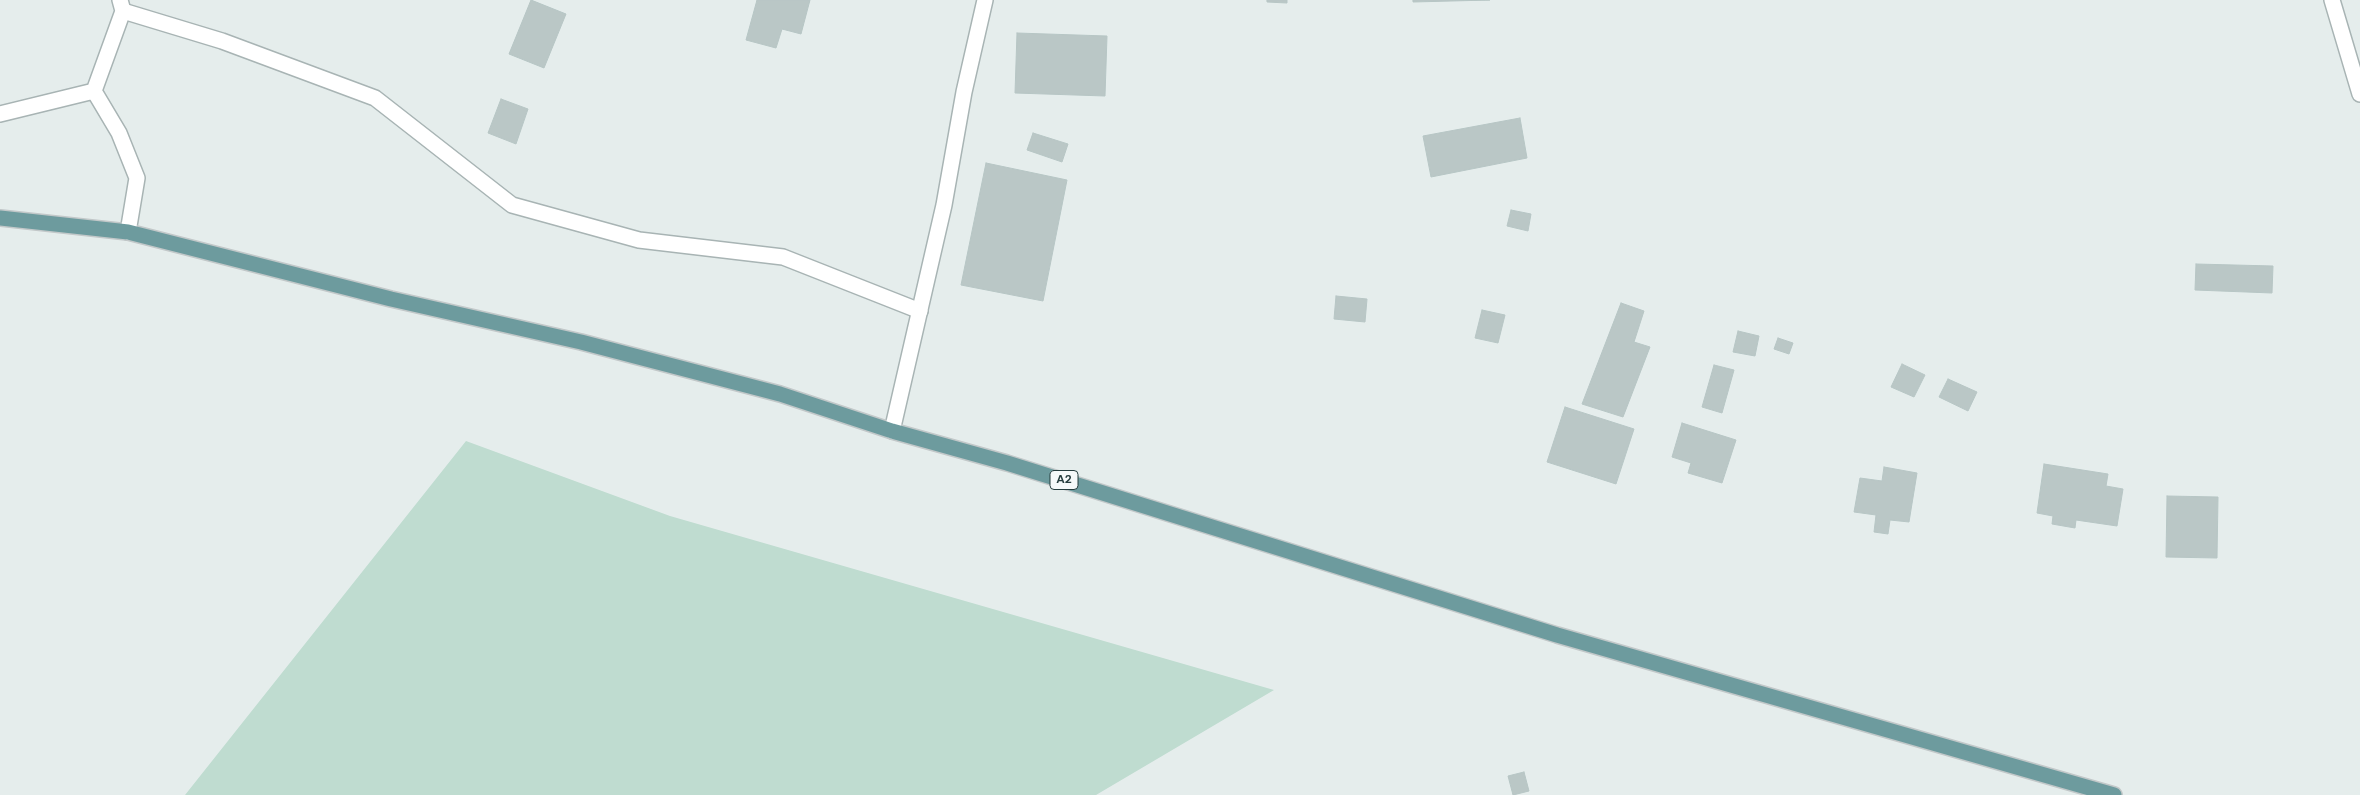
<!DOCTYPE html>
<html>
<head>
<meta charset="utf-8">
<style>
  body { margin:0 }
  canvas { display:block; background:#e5edec }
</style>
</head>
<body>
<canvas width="2360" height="795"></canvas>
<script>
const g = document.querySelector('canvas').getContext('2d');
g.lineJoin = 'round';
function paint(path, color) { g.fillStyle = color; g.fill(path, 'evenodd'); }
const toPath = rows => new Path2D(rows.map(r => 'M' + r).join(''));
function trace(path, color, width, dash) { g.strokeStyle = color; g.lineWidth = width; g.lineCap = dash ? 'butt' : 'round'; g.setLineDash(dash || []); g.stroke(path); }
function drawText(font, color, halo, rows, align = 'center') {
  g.font = font + ' "DM Sans",sans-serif'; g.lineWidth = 4; g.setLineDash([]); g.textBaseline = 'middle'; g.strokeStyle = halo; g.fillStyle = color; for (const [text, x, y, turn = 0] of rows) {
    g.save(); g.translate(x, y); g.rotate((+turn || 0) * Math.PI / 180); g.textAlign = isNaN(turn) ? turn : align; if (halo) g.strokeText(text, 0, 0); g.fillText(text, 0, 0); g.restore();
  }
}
const green = toPath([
  [466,441,670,516,1274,690,1096,795,185,795]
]);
const building = toPath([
  [531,0,566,14,544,68,509,54,531,0],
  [757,0,810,0,801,34,782,29,776,48,746,40,757,0],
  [1267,0,1287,0,1287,3,1267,2,1267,0],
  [1413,0,1490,0,1413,2,1413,0],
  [1017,33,1107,36,1105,96,1015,93,1017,33],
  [501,99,528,109,516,144,488,133,501,99],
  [1520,118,1527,158,1431,177,1423,136,1520,118],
  [1033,133,1068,144,1062,162,1027,150,1033,133],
  [986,163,1067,180,1043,301,961,285,986,163],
  [1511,210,1531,214,1528,231,1507,226,1511,210],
  [2196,264,2273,266,2272,293,2195,290,2196,264],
  [1336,296,1367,299,1365,322,1334,319,1336,296],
  [1621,303,1644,311,1634,342,1650,347,1623,417,1582,404,1621,303],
  [1482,310,1505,315,1498,343,1475,338,1482,310],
  [1738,331,1759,336,1755,356,1733,352,1738,331],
  [1778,338,1793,343,1789,354,1774,349,1778,338],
  [1902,364,1925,375,1914,397,1891,387,1902,364],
  [1714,365,1734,370,1722,413,1702,407,1714,365],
  [1948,379,1977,392,1968,411,1939,397,1948,379],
  [1565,407,1634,429,1616,484,1547,462,1565,407],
  [1682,423,1736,440,1722,483,1688,473,1691,463,1672,457,1682,423],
  [2044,464,2108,474,2106,486,2123,489,2117,526,2076,520,2075,528,2052,524,2053,516,2037,513,2044,464],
  [1884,467,1917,473,1909,522,1890,520,1888,534,1874,532,1876,515,1854,512,1860,478,1882,481,1884,467],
  [2167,496,2218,497,2217,558,2166,557,2167,496],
  [1524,772,1529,791,1513,795,1508,776,1524,772]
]);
const service = toPath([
  [123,11,222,41,375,98,512,205,639,240,783,257,920,311]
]);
const minor = toPath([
  [120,0,123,11,94,91,119,133,137,178,128,232],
  [0,114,94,91],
  [892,431,944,205,964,92,985,0]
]);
const tertiary = toPath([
  [2332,0,2360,94]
]);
const primary = toPath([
  [0,218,128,232,391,299,581,342,780,394,892,431,1007,463,1557,635,2114,795]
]);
const shields = [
  [1064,480,28]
];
const shieldNames = [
  ["A2",1064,480]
];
paint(green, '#bfdcd0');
paint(building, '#bac7c6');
trace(building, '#b7c6c5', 1);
trace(service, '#a8b4b4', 18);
trace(minor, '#a8b4b4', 18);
trace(tertiary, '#a8b4b4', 18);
trace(primary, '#c2c8c9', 18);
trace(service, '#fff', 15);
trace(minor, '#fff', 15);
trace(tertiary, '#fff', 15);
trace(primary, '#6d9b9e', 15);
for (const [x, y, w] of shields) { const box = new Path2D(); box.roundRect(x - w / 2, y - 9.5, w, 19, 4); g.fillStyle = '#f5f9f9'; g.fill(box); trace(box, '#253c3d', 1); }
drawText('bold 12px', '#253c3d', null, shieldNames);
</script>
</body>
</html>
